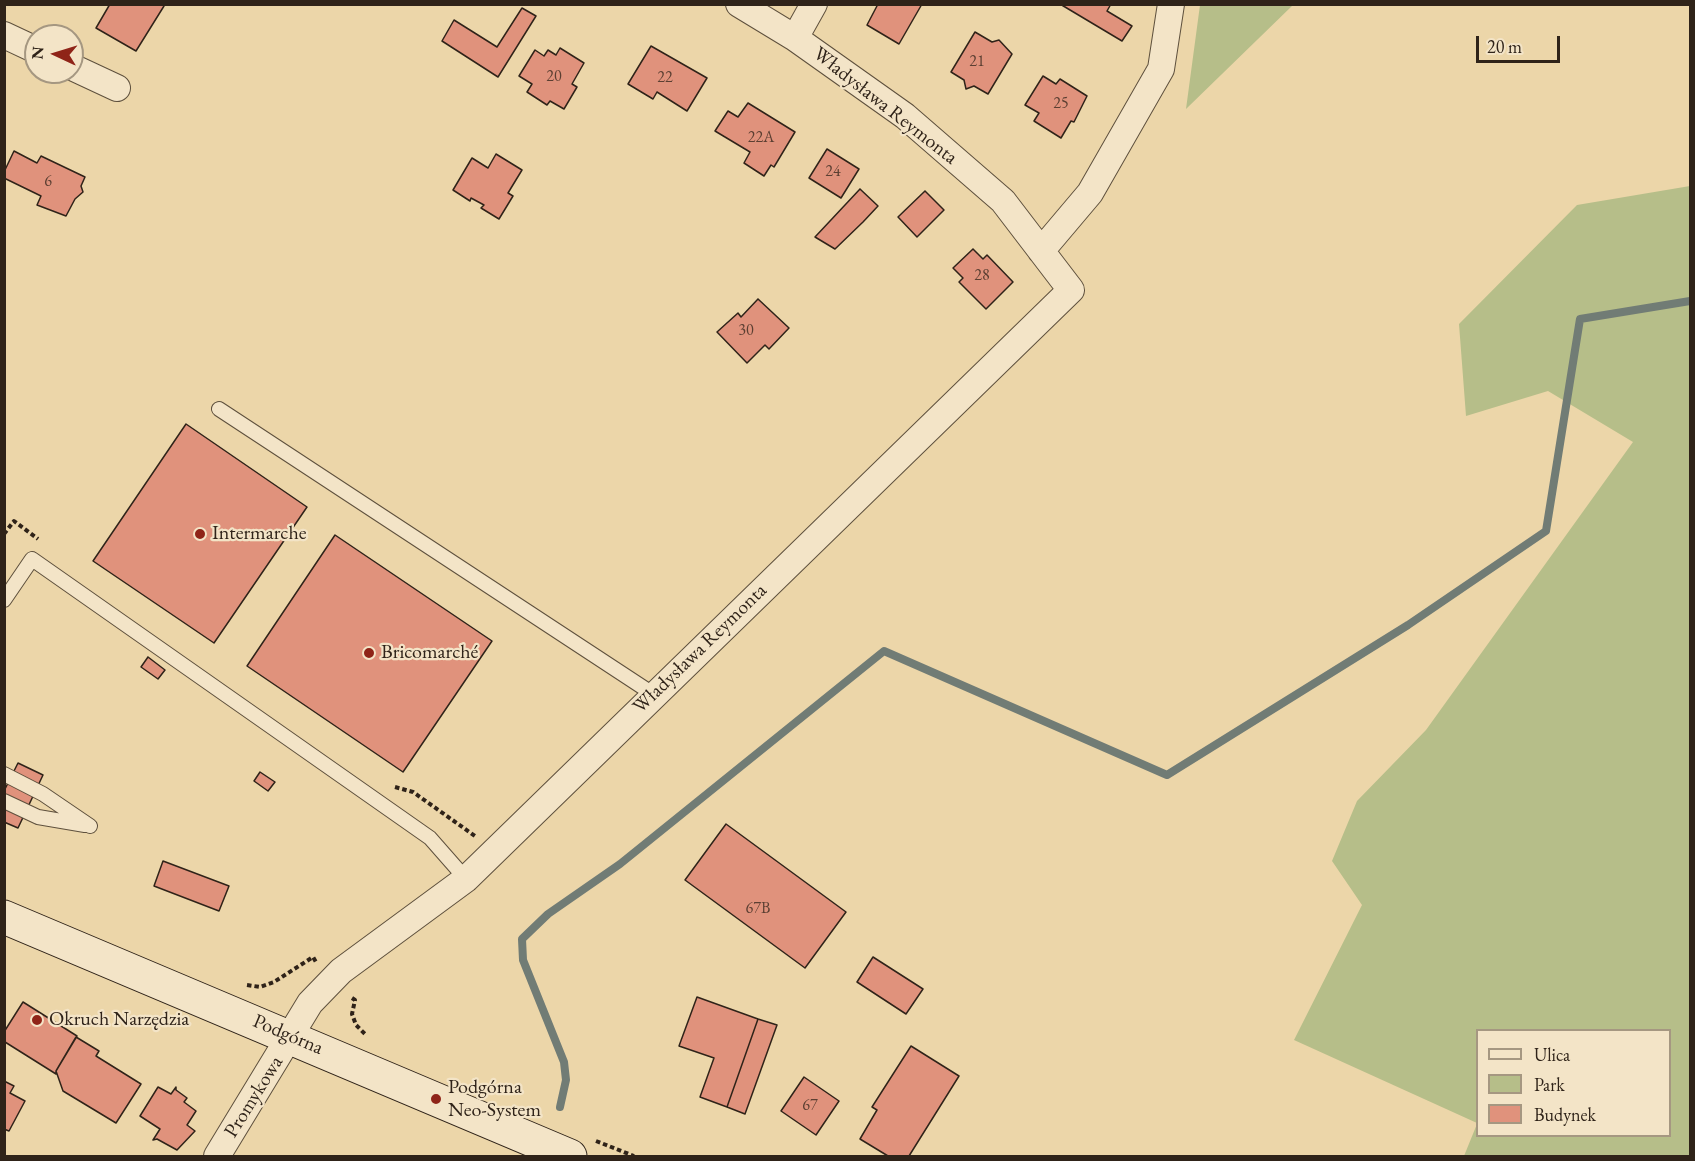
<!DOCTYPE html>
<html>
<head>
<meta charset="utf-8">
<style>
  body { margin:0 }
  #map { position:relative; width:1695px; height:1161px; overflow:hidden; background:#ecd6a9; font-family:"EB Garamond",serif }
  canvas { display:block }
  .frame { position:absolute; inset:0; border:6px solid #2f2319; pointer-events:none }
  .legend { position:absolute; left:1476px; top:1029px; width:195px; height:108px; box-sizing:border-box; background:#f3e4c7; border:2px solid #a59781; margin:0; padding:8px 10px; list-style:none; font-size:18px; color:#2f2319 }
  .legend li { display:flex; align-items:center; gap:12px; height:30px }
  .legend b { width:30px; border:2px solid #a59781 }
  .north { position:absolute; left:24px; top:24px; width:60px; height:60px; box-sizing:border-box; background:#f3e4c7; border:2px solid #a59781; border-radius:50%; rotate:274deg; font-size:16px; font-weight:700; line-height:24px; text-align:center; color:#2f2319 }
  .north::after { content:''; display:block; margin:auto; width:21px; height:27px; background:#8f2418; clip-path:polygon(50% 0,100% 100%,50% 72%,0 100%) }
  .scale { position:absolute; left:1476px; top:36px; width:84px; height:27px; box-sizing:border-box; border:3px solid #2f2319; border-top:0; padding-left:8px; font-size:18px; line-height:21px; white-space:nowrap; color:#2f2319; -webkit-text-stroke:4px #f3e4c7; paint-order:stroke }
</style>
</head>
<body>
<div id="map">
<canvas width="1695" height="1161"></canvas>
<div class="frame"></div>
<ul class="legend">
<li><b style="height:8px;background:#f3e4c7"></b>Ulica</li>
<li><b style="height:16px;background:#b6be89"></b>Park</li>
<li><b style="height:16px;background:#e0927c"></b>Budynek</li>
</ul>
<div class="north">N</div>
<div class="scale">20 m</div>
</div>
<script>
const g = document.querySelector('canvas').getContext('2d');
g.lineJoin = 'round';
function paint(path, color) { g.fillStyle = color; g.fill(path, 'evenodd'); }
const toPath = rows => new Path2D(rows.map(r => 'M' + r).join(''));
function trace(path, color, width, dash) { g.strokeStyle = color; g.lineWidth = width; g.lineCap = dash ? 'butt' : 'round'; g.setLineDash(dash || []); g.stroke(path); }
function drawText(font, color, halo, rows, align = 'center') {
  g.font = font + ' "EB Garamond",serif'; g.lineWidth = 4.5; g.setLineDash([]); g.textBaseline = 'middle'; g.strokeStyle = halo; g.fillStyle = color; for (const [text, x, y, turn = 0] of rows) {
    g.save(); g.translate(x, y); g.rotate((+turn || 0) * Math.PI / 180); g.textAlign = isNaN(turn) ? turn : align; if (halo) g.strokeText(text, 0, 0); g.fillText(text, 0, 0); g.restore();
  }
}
const green = toPath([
  [1200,5,1293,5,1186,109],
  [1690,186,1690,1156,1464,1156,1477,1124,1478,1136,1670,1136,1670,1030,1478,1030,1477,1123,1294,1040,1362,905,1332,861,1357,801,1426,730,1633,442,1548,391,1466,416,1459,324,1577,205]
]);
const stream = toPath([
  [560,1107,566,1080,564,1062,523,960,522,939,548,914,620,864,884,651,1167,775,1408,625,1546,531,1580,319,1690,301]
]);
const building = toPath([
  [110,4,161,4,164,6,136,51,96,28,110,4],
  [878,4,922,4,899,44,867,25,878,4],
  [1060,4,1111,4,1107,11,1132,26,1122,41,1060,4],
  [522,8,536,16,498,77,442,41,454,20,497,47,522,8],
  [975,32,992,42,999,40,1012,54,988,94,974,86,966,89,964,80,951,72,975,32],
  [651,46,707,78,687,111,657,92,653,99,628,84,651,46],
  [560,48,584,63,572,84,577,87,564,109,550,101,547,105,527,92,532,84,519,76,535,50,544,56,548,50,556,55,560,48],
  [1043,76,1056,84,1060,79,1087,96,1074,122,1071,121,1061,138,1034,121,1039,113,1025,105,1043,76],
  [748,103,795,132,774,167,771,165,764,176,744,163,750,152,715,131,728,111,738,117,748,103],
  [827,149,859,169,841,198,809,178,827,149],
  [14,151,37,163,41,156,85,177,81,186,83,192,75,199,66,216,37,205,41,196,4,178,4,172,14,151],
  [496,154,522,170,508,193,513,196,499,219,481,208,484,205,471,198,470,201,453,190,472,158,488,168,496,154],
  [860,189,878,206,863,222,835,249,815,237,860,189],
  [925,191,944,210,917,237,898,217,925,191],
  [973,249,983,259,987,255,1013,282,986,309,959,282,963,278,953,268,973,249],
  [758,299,789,328,769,349,765,345,747,363,717,332,738,313,741,317,758,299],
  [186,424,307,507,214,643,93,561,186,424],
  [335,535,492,641,403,772,247,666,335,535],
  [148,657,165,670,158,679,141,667,148,657],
  [18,763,43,775,18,828,4,822,4,791,18,763],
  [260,772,275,782,268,791,254,781,260,772],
  [726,824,846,912,805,968,685,880,726,824],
  [163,861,229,886,219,911,154,886,163,861],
  [873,957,923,989,906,1014,857,982,873,957],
  [697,997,758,1019,727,1107,700,1097,714,1058,679,1046,697,997],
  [23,1002,77,1036,56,1071,56,1074,5,1042,4,1032,23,1002],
  [758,1019,777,1025,745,1114,727,1107,758,1019],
  [76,1037,99,1051,96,1056,141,1084,116,1123,63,1091,56,1071,76,1037],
  [911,1046,959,1076,909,1156,888,1156,860,1139,877,1110,872,1107,911,1046],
  [804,1077,839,1101,816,1135,781,1111,804,1077],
  [4,1081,14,1086,10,1093,25,1101,9,1131,4,1129,4,1081],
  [158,1087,171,1094,176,1087,176,1090,187,1098,184,1102,196,1111,187,1125,195,1131,177,1150,157,1139,153,1140,160,1129,140,1116,158,1087]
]);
const path = toPath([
  [4,534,14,521,38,539],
  [395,787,413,792,475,836],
  [247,985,260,987,274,982,313,957,316,962],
  [352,998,355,1000,352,1014,356,1025,366,1035],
  [596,1141,634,1156]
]);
const service = toPath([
  [219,409,653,694],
  [4,600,32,559,430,838,466,879],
  [4,774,43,794,90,826],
  [4,801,38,817,85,825]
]);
const minor = toPath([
  [4,35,36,50],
  [795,38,814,4],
  [72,67,117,88],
  [1041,251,1090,193,1161,69,1171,4],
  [217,1156,310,1003,341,971,466,879,1071,290,1003,201,905,116,795,38,739,4]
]);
const secondary = toPath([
  [4,917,570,1156]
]);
const markers = [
  [200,534,6,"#8f2418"],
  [369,653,6,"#8f2418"],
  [37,1020,6,"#8f2418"],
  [436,1099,6,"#8f2418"]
];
const numberNames = [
  ["21",977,62],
  ["20",554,77],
  ["22",665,78],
  ["25",1061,104],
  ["22A",761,138],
  ["24",833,172],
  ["6",48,182],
  ["28",982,276],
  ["30",746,331],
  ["67B",758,909],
  ["67",810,1106]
];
const streetNames = [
  ["Władysława Reymonta",885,106,38],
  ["Władysława Reymonta",700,649,-44],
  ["Podgórna",288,1035,23],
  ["Promykowa",254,1097,-58]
];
const poiNames = [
  ["Intermarche",212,534],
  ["Bricomarché",381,653],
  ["Okruch Narzędzia",49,1020],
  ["Podgórna",448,1088],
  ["Neo-System",448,1111]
];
paint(green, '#b6be89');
trace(stream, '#717c75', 8);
paint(building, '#e0927c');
trace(building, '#2f2319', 1.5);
trace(service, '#5e503d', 16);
trace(minor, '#5e503d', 28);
trace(secondary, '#2f2319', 35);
trace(path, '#2f2319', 4, [4.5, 3]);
trace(service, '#f3e4c7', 14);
trace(minor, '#f3e4c7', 26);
trace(secondary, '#f3e4c7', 33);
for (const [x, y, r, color] of markers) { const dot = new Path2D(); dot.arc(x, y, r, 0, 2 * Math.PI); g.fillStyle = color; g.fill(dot); trace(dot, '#f3e4c7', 2); }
drawText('16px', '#5b3f32', null, numberNames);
drawText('20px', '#2f2319', '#f3e4c7', streetNames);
drawText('20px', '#2f2319', '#f3e4c7', poiNames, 'left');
</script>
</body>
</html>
